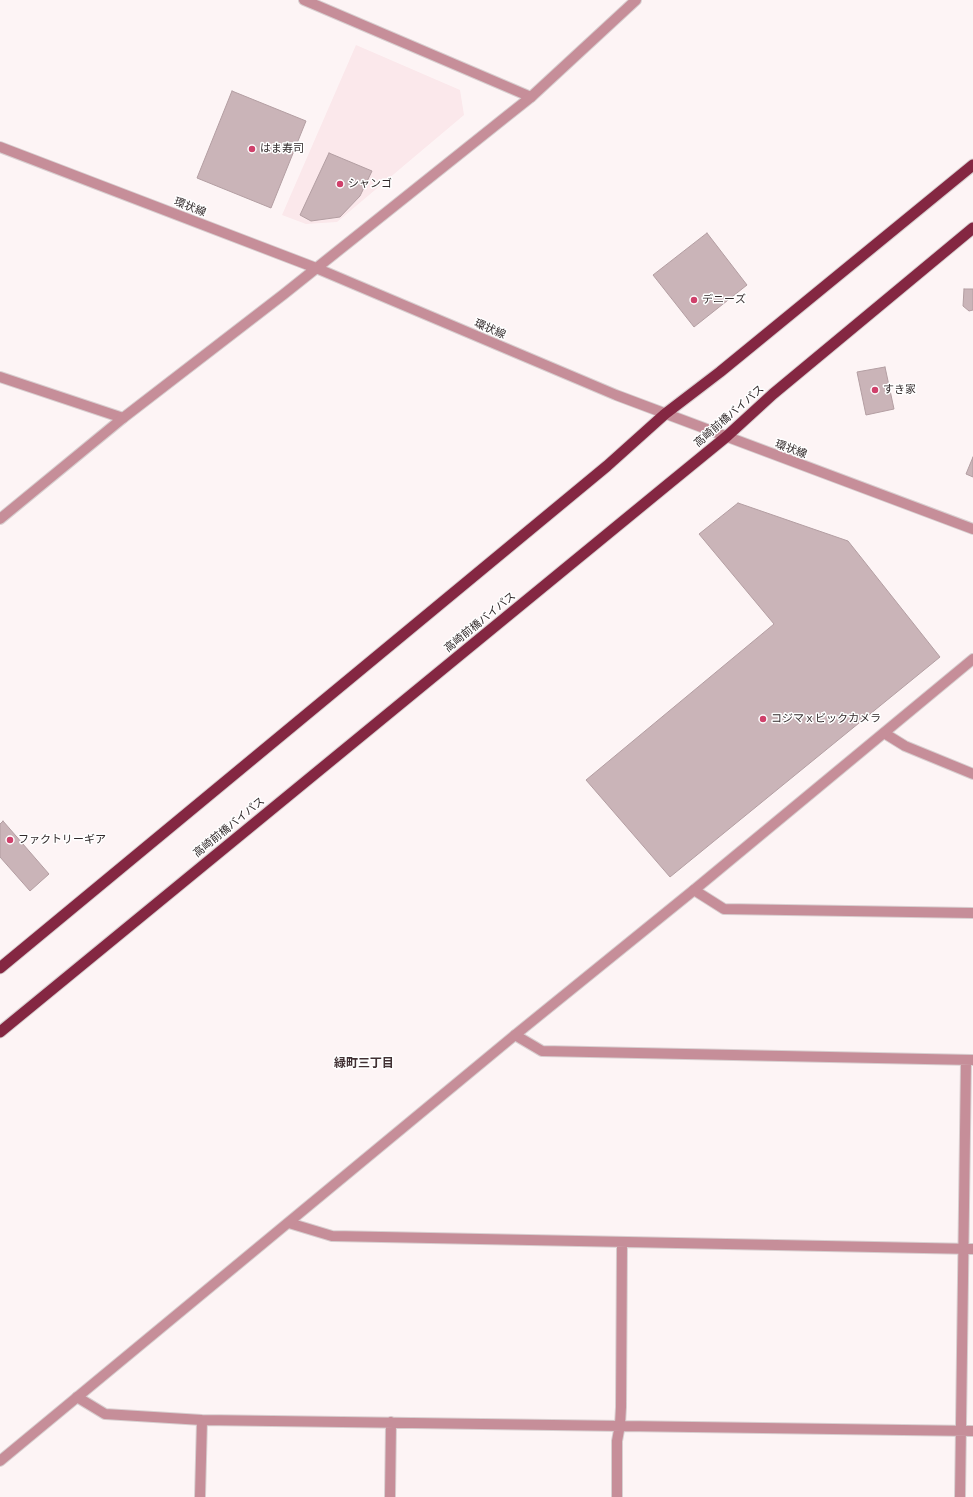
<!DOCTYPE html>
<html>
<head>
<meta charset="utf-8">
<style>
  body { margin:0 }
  canvas { display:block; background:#fdf4f5 }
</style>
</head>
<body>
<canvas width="973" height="1497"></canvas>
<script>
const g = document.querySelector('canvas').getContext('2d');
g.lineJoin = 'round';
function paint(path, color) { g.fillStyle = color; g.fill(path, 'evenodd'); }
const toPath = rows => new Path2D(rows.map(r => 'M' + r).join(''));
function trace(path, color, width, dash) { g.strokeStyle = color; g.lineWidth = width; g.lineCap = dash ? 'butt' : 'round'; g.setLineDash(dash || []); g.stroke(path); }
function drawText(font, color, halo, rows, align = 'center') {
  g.font = font + ' "Golos Text","Noto Sans JP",sans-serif'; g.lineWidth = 3; g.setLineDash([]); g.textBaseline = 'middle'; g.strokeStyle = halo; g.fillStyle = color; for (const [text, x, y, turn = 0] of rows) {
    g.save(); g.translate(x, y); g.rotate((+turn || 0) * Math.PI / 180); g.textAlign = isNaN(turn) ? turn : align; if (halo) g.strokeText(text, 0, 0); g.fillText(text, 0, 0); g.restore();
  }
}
const built = toPath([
  [356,45,460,90,464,115,337,222,306,224,282,215]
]);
const building = toPath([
  [232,91,306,121,271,208,197,178,232,91],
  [329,153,372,171,360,196,340,217,311,221,300,215,329,153],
  [707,233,747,285,694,327,653,275,707,233],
  [964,289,973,289,973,310,969,311,963,306,964,289],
  [885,367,894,409,866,415,857,372,885,367],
  [973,457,973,477,966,474,973,457],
  [738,503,848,541,940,657,670,877,586,780,774,624,699,534,738,503],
  [3,821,49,874,30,891,0,857,0,824,3,821]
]);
const minor = toPath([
  [304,0,531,97],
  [0,377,123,418],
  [884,733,905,746,973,774],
  [694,890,724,909,973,913],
  [515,1035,542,1051,973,1060],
  [289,1223,332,1236,973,1249],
  [77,1397,105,1414,202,1420,973,1431],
  [200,1497,202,1420],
  [390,1497,391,1422],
  [617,1497,617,1441,620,1425,621,1407,622,1243],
  [960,1497,966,1060]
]);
const tertiary = toPath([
  [0,147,316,268,616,395,973,529],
  [0,519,123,418,284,294,507,116,531,97,636,0],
  [0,1461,515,1035,694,890,973,659]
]);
const trunk = toPath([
  [0,968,607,466,665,414,720,372,973,165],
  [0,1032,666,486,726,437,773,394,973,228]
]);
const markers = [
  [252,149,4,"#cf416b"],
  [340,184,4,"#cf416b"],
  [694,300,4,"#cf416b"],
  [875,390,4,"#cf416b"],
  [763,719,4,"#cf416b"],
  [10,840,4,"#cf416b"]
];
const poiNames = [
  ["はま寿司",260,149],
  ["シャンゴ",348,184],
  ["デニーズ",702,300],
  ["すき家",883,390],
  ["コジマｘビックカメラ",771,719],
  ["ファクトリーギア",18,840]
];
const streetNames = [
  ["環状線",190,207,21],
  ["環状線",490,329,23],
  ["高崎前橋バイパス",729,416,-41],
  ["環状線",791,449,20],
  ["高崎前橋バイパス",480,622,-39],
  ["高崎前橋バイパス",229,827,-39]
];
const neighbourhoodNames = [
  ["緑町三丁目",364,1063]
];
paint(built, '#fbe8eb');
paint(building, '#cab4b8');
trace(building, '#b39ea2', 1);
trace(minor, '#d8cfd0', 12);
trace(tertiary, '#d8cfd0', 12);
trace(trunk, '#d8cfd0', 13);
trace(minor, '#c68e99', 10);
trace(tertiary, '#c68e99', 10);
trace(trunk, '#842742', 11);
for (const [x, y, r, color] of markers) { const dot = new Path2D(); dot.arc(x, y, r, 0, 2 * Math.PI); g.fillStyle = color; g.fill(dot); trace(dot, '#fff', 1.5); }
drawText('11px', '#31292a', '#fff', poiNames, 'left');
drawText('11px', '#31292a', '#fff', streetNames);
drawText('bold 12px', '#413033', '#fff', neighbourhoodNames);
</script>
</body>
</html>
